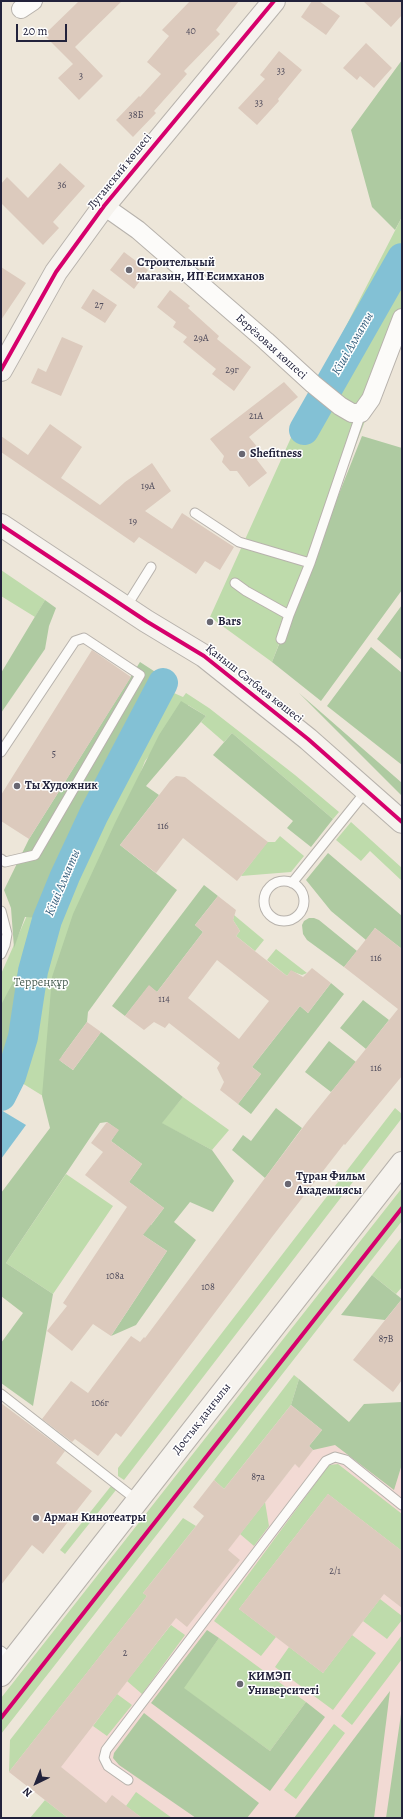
<!DOCTYPE html>
<html>
<head>
<meta charset="utf-8">
<style>
  body { margin:0 }
  #map { position:relative; width:403px; height:1819px; overflow:hidden; background:#ede6d9; font-family:Alegreya,serif }
  canvas { display:block }
  .frame { position:absolute; inset:0; border:2px solid #22223b; pointer-events:none }
  .north { position:absolute; left:16px; top:1763px; width:40px; height:40px; -webkit-text-stroke:3px #fff; paint-order:stroke; rotate:223deg; font-size:11px; font-weight:700; line-height:16px; text-align:center; color:#22223b }
  .north::after { content:''; display:block; margin:auto; width:14px; height:18px; background:#22223b; clip-path:polygon(50% 0,100% 100%,50% 72%,0 100%) }
  .scale { position:absolute; left:16px; top:24px; width:51px; height:18px; box-sizing:border-box; border:2px solid #22223b; border-top:0; padding-left:5px; font-size:12px; line-height:14px; white-space:nowrap; color:#22223b; -webkit-text-stroke:3px #fff; paint-order:stroke }
</style>
</head>
<body>
<div id="map">
<canvas width="403" height="1819"></canvas>
<div class="frame"></div>
<div class="north">N</div>
<div class="scale">20 m</div>
</div>
<script>
const g = document.querySelector('canvas').getContext('2d');
g.lineJoin = 'round';
function paint(path, color) { g.fillStyle = color; g.fill(path, 'evenodd'); }
const toPath = rows => new Path2D(rows.map(r => 'M' + r).join(''));
function trace(path, color, width, dash) { g.strokeStyle = color; g.lineWidth = width; g.lineCap = dash ? 'butt' : 'round'; g.setLineDash(dash || []); g.stroke(path); }
function drawText(font, color, halo, rows, align = 'center') {
  g.font = font + ' Alegreya,serif'; g.lineWidth = 3; g.setLineDash([]); g.textBaseline = 'middle'; g.strokeStyle = halo; g.fillStyle = color; for (const [text, x, y, turn = 0] of rows) {
    g.save(); g.translate(x, y); g.rotate((+turn || 0) * Math.PI / 180); g.textAlign = isNaN(turn) ? turn : align; if (halo) g.strokeText(text, 0, 0); g.fillText(text, 0, 0); g.restore();
  }
}
const built = toPath([
  [402,1437,402,1818,68,1818,9,1772,143,1593,196,1526,227,1550,295,1464,299,1467,313,1450,309,1446]
]);
const green = toPath([
  [402,217,402,310,369,377,365,421,272,662,210,617,308,400],
  [1,570,45,600,35,617,1,596],
  [149,682,183,697,186,693,209,708,295,775,339,812,333,819,232,733,224,742,201,722,206,716,188,705,145,761,118,832,51,1101,1,1070,1,974,49,866],
  [351,822,402,868,402,881,370,851,361,861,336,840],
  [280,836,304,856,291,872,241,876,267,842,275,842],
  [234,915,264,940,255,951,236,936,240,931,233,920],
  [276,949,307,973,302,975,291,971,287,976,267,960],
  [183,1097,229,1130,212,1150,161,1123],
  [395,1108,402,1114,402,1118,124,1480,118,1476,118,1468],
  [66,1174,113,1206,53,1294,6,1263],
  [402,1188,402,1221,1,1734,1,1698],
  [402,1237,402,1287,396,1294,372,1275],
  [294,1375,299,1379,291,1405,224,1489,214,1480],
  [338,1464,402,1514,402,1551,328,1494,239,1609,276,1637,261,1656,214,1621,329,1465],
  [111,1486,116,1490,65,1554,60,1550],
  [265,1502,269,1526,254,1546,240,1534],
  [183,1518,196,1526,143,1593,147,1596,9,1772,10,1740],
  [380,1599,402,1616,402,1620,387,1639,363,1621],
  [171,1625,185,1635,142,1694,127,1681],
  [352,1635,376,1653,333,1710,275,1667,289,1647,323,1673],
  [402,1635,402,1659,352,1725,341,1716],
  [219,1638,306,1702,270,1751,183,1688],
  [117,1694,132,1705,107,1736,93,1726],
  [334,1724,345,1733,296,1799,284,1790],
  [136,1792,172,1818,142,1818,126,1806],
  [45,1800,68,1818,30,1818]
]);
const forest = toPath([
  [402,60,402,217,395,230,372,207,351,130],
  [362,436,402,448,402,590,321,701,272,662],
  [45,600,56,608,49,626,45,649,1,713,1,673],
  [402,605,402,660,377,639],
  [371,647,402,673,402,765,327,706],
  [140,662,160,675,83,823,41,918,25,917,14,948,11,908,4,890,29,839],
  [299,693,402,783,402,796],
  [181,701,206,716,146,786,159,795,120,845,177,890,88,1012,87,1022,59,1060,73,1070,101,1032,183,1097,162,1123,212,1150,234,1181,213,1212,190,1202,174,1222,196,1240,136,1325,111,1336,167,1251,128,1225,136,1214,151,1225,164,1208,129,1182,142,1164,111,1141,118,1130,107,1122,100,1123,6,1263,53,1294,33,1406,1,1383,1,1343,23,1313,1,1296,1,1193,50,1128,42,1096,52,977,73,914,115,823,159,735],
  [232,733,333,819,311,847,287,828,293,821,213,755],
  [328,853,402,916,402,949,375,928,366,940,331,911,306,880],
  [204,885,218,896,195,925,203,932,157,992,149,986,125,1016,112,1006],
  [309,918,314,918,319,920,357,951,344,967,307,940,303,934,302,925,304,921],
  [35,941,16,1036,7,1062,2,1072,1,1005],
  [331,983,344,994,251,1114,238,1104,261,1074,252,1067,300,1006,308,1013],
  [363,1000,389,1020,366,1049,340,1028],
  [329,1041,356,1062,331,1092,305,1072],
  [276,1108,302,1128,265,1178,232,1150,243,1135,251,1141],
  [372,1275,402,1299,385,1320,341,1315],
  [299,1379,349,1422,364,1404,402,1402,402,1464,394,1490,335,1445,313,1450,309,1446,322,1430,291,1405],
  [207,1630,219,1638,184,1688,270,1751,306,1702,325,1717,270,1791,151,1703],
  [390,1691,374,1818,294,1818],
  [402,1707,402,1818,386,1818],
  [144,1713,259,1803,247,1818,196,1818,119,1765,113,1758,114,1753]
]);
const water = toPath([
  [1,1110,26,1125,1,1159]
]);
const river = toPath([
  [304,430,402,258],
  [1,1096,11,1076,23,1037,33,971,47,920,65,876,94,814,163,683]
]);
const building = toPath([
  [79,1,122,1,75,47,103,76,79,100,58,78,73,64,44,35],
  [190,1,239,1,216,30,220,34,184,71,187,74,154,111,156,113,133,137,116,120,139,96,140,97,161,74,147,62,169,36,162,30],
  [312,1,319,1,340,16,326,35,301,17],
  [363,1,402,1,402,15,391,27],
  [366,43,392,68,374,88,360,76,357,80,343,68],
  [279,51,302,70,278,99,279,101,257,125,238,108,265,79,260,75],
  [60,163,85,186,53,222,59,228,43,245,1,203,1,184,7,177,28,198],
  [124,252,148,270,134,289,110,270],
  [1,267,26,283,1,320],
  [93,289,117,305,105,323,81,308],
  [170,290,190,306,188,308,219,336,217,339,251,367,234,391,212,374,216,369,183,342,187,337,173,327,176,322,157,307],
  [62,337,83,346,61,396,31,383,38,368,46,372],
  [284,382,298,397,249,437,259,449,257,460,267,473,249,487,237,471,230,471,222,462,224,456,210,439],
  [50,424,82,447,61,478,100,505,125,482,152,463,171,491,145,511,172,529,182,513,234,547,220,570,205,561,196,574,139,537,134,543,1,452,1,436,28,455],
  [92,650,131,677,29,839,1,821,1,795],
  [176,776,185,777,268,842,237,881,183,838,156,873,120,845,170,781],
  [218,896,236,910,233,920,240,931,236,936,261,956,287,976,291,970,303,977,312,968,331,983,308,1013,300,1006,252,1067,261,1074,238,1104,220,1090,224,1082,217,1068,220,1063,169,1023,165,1028,154,1022,144,1030,125,1016,149,985,157,992,203,932,195,925],
  [217,960,269,1001,239,1039,188,998],
  [375,928,402,949,402,1076,345,1145,344,1144,272,1237,121,1437,116,1433,98,1456,75,1439,72,1442,42,1419,71,1381,88,1393,131,1336,140,1342,144,1337,145,1338,307,1122,398,1009,344,967],
  [87,1022,101,1032,73,1070,59,1060],
  [107,1122,119,1130,111,1141,142,1164,129,1182,164,1208,143,1235,167,1251,111,1336,93,1324,72,1351,47,1331,67,1306,63,1303,127,1207,85,1175,103,1152,91,1143],
  [402,1299,402,1380,393,1392,353,1360],
  [1,1403,65,1451,56,1463,92,1491,43,1554,32,1545,1,1585],
  [291,1405,322,1430,309,1446,313,1450,299,1468,295,1464,228,1550,240,1560,187,1627,176,1618,61,1767,106,1803,112,1795,142,1818,68,1818,9,1772,147,1596,143,1593,204,1516,193,1507,214,1480,224,1489],
  [328,1494,402,1551,402,1608,384,1594,323,1673,239,1609]
]);
const lane = toPath([
  [195,513,239,542,310,563],
  [235,583,246,591,289,615],
  [126,607,151,567],
  [281,639,289,615,310,563,361,413],
  [1,752,75,641,84,638,140,675,35,855,5,862,1,859],
  '264 901a20 20 0 1 1 40 0a20 20 0 1 1-40 0Z',
  [292,883,367,790],
  [1,911,7,934,5,945,1,954],
  [1,1394,138,1501],
  [1,1651,12,1660],
  [128,1780,108,1766,104,1758,106,1750,326,1461,335,1457,346,1460,402,1505]
]);
const street = toPath([
  [21,9,33,1],
  [104,206,138,230,266,341,313,384,340,406,352,413,361,413,371,399,402,318]
]);
const secondary = toPath([
  [1,370,56,272,104,206,274,1],
  [1,525,146,621,204,656,308,739,402,822],
  [1,1675,402,1163]
]);
const cycleway = toPath([
  [1,370,56,272,104,206,274,1],
  [1,525,146,621,204,656,308,739,402,822],
  [1,1718,402,1208]
]);
const markers = [
  [129,270,4,"#696772"],
  [242,454,4,"#696772"],
  [210,622,4,"#696772"],
  [17,786,4,"#696772"],
  [288,1184,4,"#696772"],
  [36,1518,4,"#696772"],
  [240,1684,4,"#696772"]
];
const numberNames = [
  ["40",191,32],
  ["33",281,72],
  ["3",81,77],
  ["33",259,104],
  ["38Б",136,116],
  ["36",62,186],
  ["27",99,306],
  ["29А",201,339],
  ["29г",232,371],
  ["21А",256,417],
  ["19А",148,487],
  ["19",133,522],
  ["5",54,755],
  ["116",163,827],
  ["116",376,959],
  ["114",164,1000],
  ["116",376,1069],
  ["108а",115,1277],
  ["108",208,1288],
  ["87В",386,1340],
  ["106г",100,1404],
  ["87а",258,1478],
  ["2/1",335,1572],
  ["2",125,1654]
];
const streetNames = [
  ["Луганский көшесі",120,172,-51],
  ["Берёзовая көшесі",271,347,42],
  ["Қаныш Сәтбаев көшесі",254,684,38],
  ["Достық даңғылы",202,1419,-52]
];
const poiNames = [
  ["Строительный",137,263],
  ["магазин, ИП Есимханов",137,277],
  ["Shefitness",250,454],
  ["Bars",218,622],
  ["Ты Художник",25,786],
  ["Тұран Фильм",296,1177],
  ["Академиясы",296,1191],
  ["Арман Кинотеатры",44,1518],
  ["КИМЭП",248,1677],
  ["Университеті",248,1691]
];
const parkNames = [
  ["Терреңқұр",41,983]
];
const waterNames = [
  ["Кіші Алматы",353,344,-60],
  ["Кіші Алматы",63,883,-67]
];
paint(built, '#f2dad4');
paint(green, '#bedbab');
paint(forest, '#aecaa1');
paint(water, '#83c1d5');
trace(river, '#83c1d5', 30);
paint(building, '#dccabd');
trace(lane, '#b7b2ac', 11);
trace(street, '#b7b2ac', 20);
trace(secondary, '#b7b2ac', 24);
trace(lane, '#fcfbf9', 9);
trace(street, '#fcfbf9', 18);
trace(secondary, '#f6f3ee', 22);
trace(cycleway, '#d6006c', 4);
for (const [x, y, r, color] of markers) { const dot = new Path2D(); dot.arc(x, y, r, 0, 2 * Math.PI); g.fillStyle = color; g.fill(dot); trace(dot, '#fff', 1.5); }
drawText('10px', '#504c5c', null, numberNames);
drawText('12px', '#22223b', '#fff', streetNames);
drawText('bold 12px', '#22223b', '#fff', poiNames, 'left');
drawText('12px', '#4b6055', '#fff', parkNames);
drawText('italic 13px', '#39627f', '#fff', waterNames);
</script>
</body>
</html>
